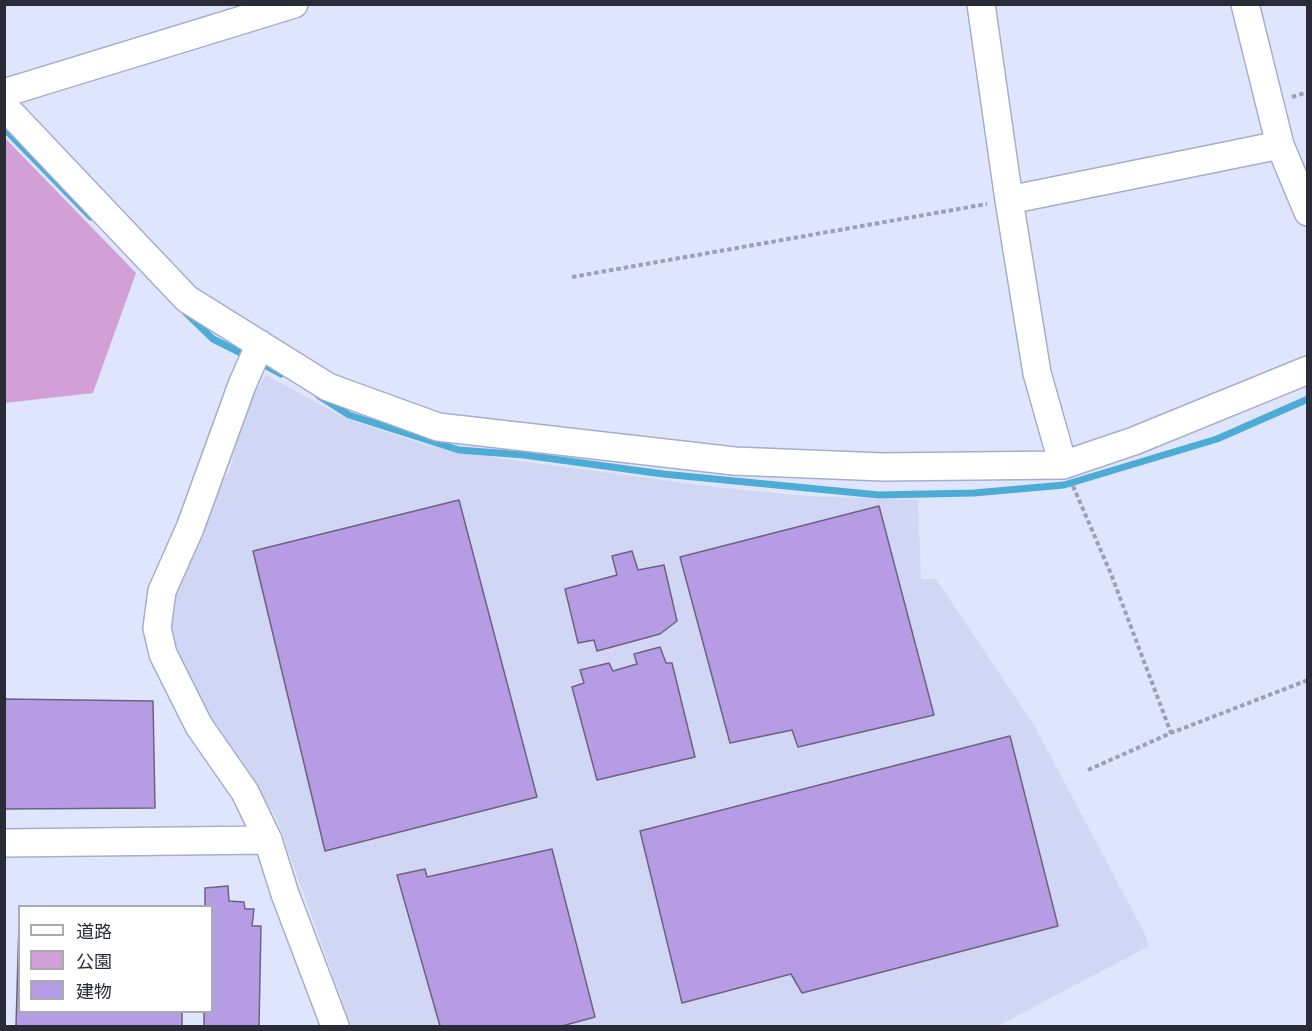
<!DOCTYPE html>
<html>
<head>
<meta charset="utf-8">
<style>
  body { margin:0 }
  #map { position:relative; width:1312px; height:1031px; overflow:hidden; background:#e0e5fe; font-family:"Golos Text","Noto Sans JP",sans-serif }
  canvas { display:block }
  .frame { position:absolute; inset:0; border:6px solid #292b37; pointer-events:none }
  .legend { position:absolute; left:18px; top:905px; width:195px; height:108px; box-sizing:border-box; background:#fff; border:2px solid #a9aaaf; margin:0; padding:8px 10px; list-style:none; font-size:18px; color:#292b37 }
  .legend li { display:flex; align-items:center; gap:12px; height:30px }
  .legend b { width:30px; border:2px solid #a9aaaf }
</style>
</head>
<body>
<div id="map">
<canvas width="1312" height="1031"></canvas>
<div class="frame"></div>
<ul class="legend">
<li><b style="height:8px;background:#fff"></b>道路</li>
<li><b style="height:16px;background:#d39fd7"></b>公園</li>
<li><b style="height:16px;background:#b69be5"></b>建物</li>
</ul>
</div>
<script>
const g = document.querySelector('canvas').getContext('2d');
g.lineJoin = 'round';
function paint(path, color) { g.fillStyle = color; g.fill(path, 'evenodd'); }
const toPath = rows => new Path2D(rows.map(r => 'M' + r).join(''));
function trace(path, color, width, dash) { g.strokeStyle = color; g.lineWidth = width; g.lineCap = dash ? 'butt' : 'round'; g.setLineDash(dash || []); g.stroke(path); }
const built = toPath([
  [266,375,347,419,426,445,497,458,707,486,805,496,918,500,921,579,936,579,1035,727,1145,934,1149,946,998,1026,351,1026,276,817,204,711,168,634,164,619,185,572,209,506,230,469,245,407]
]);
const green = toPath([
  [4,137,136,273,93,393,5,403]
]);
const stream = toPath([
  [4,128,91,217],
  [185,312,213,339,249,357],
  [259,362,281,374],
  [319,396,349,415,459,450,524,455,663,474,879,495,974,493,1064,485,1217,439,1308,399]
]);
const building = toPath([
  [459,500,537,797,325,851,253,551,459,500],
  [879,506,934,715,798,747,792,730,730,743,680,557,879,506],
  [632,551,638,570,664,565,677,621,660,634,597,651,594,640,578,643,565,589,617,575,612,556,632,551],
  [660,647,666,663,672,663,695,757,597,780,572,687,584,683,580,670,609,663,613,671,637,664,634,654,660,647],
  [4,699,153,701,155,808,4,809,4,699],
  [1010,736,1058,926,802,993,791,974,682,1003,640,831,1010,736],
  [552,849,595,1017,562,1026,440,1026,397,875,425,869,427,877,552,849],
  [228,886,229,901,244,902,245,909,254,909,252,926,261,926,259,1026,204,1026,204,1012,212,1012,212,906,205,906,205,888,228,886],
  [19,923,20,1012,182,1012,182,1026,16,1026,19,923]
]);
const path = toPath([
  [1292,97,1308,92],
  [572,277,987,204],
  [1073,486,1111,574,1171,733],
  [1088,770,1171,733,1308,680]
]);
const minor = toPath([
  [981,4,1009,200,1037,373,1063,465],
  [1245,4,1280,145,1308,212],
  [4,93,294,4],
  [4,106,187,299,328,387,438,427,734,461,883,467,1063,465,1134,441,1308,370],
  [1009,200,1280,145],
  [260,344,242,385,190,528,162,591,157,628,163,654,199,726,245,792,268,840,285,894,335,1026],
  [4,843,268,840]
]);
paint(built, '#d1d6f5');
paint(green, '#d39fd7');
trace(stream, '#4dacd6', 7);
paint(building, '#b69be5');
trace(building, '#6d637e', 1.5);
trace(minor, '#a7adcb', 30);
trace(path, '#9ca0b4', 4, [4.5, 3]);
trace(minor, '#fff', 27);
</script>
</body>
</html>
